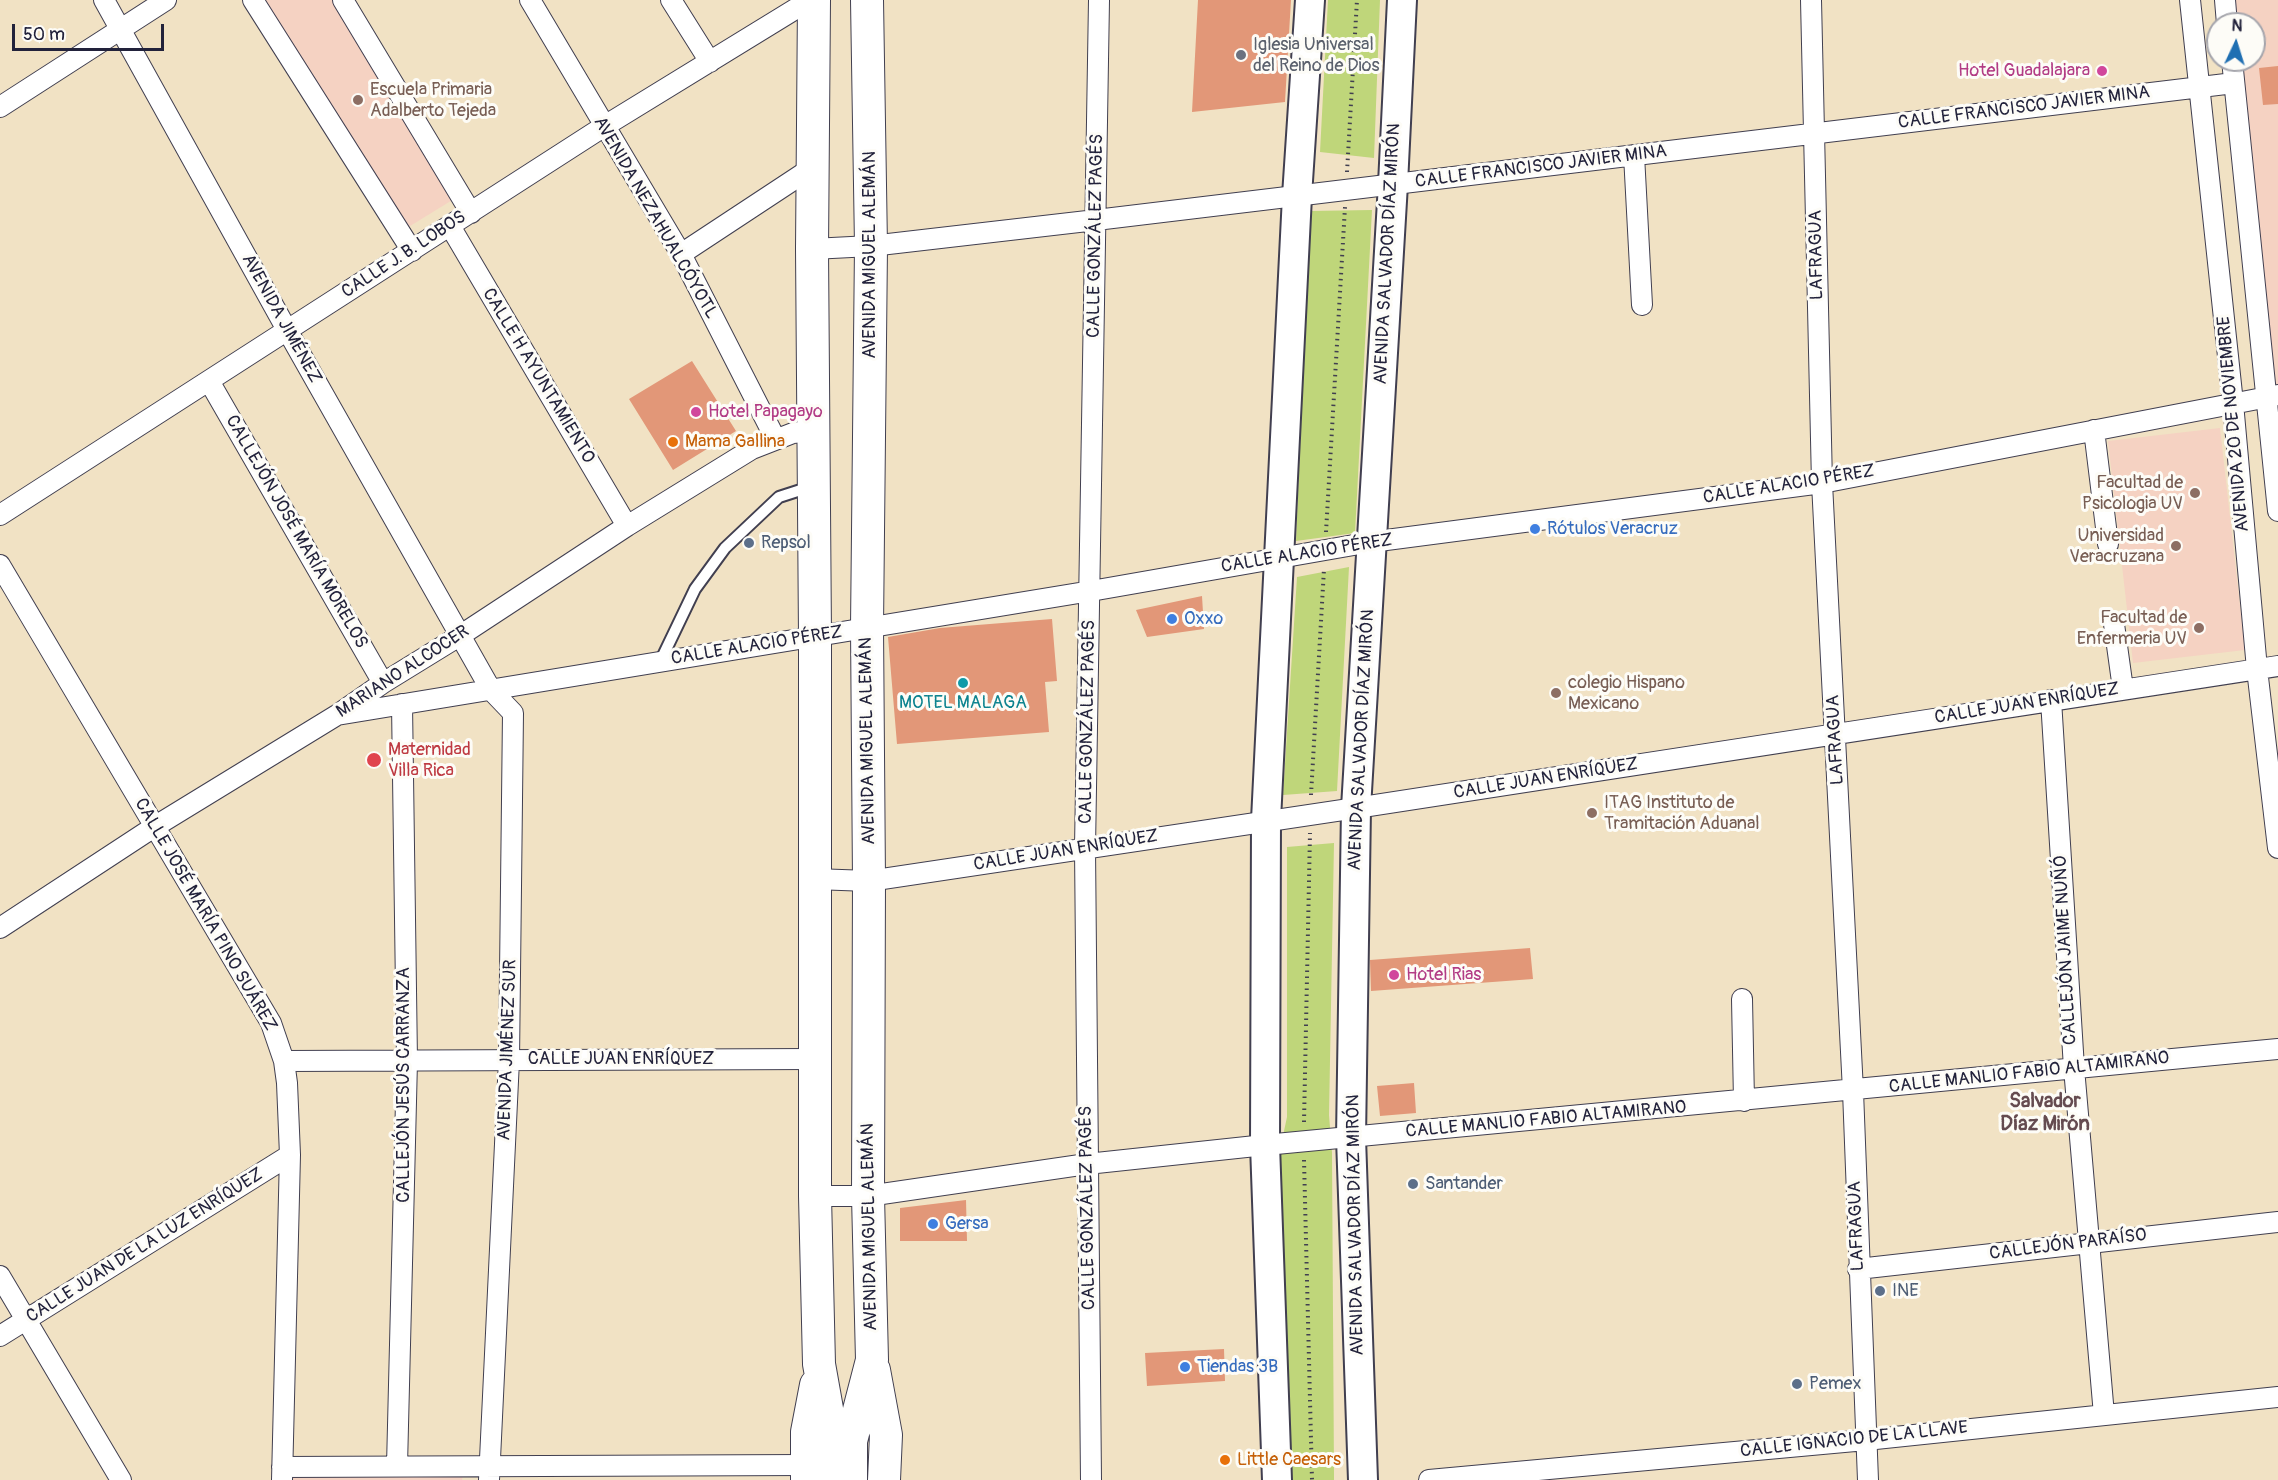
<!DOCTYPE html>
<html>
<head>
<meta charset="utf-8">
<style>
  body { margin:0 }
  #map { position:relative; width:2278px; height:1480px; overflow:hidden; background:#f1e2c4; font-family:Pangolin,sans-serif }
  canvas { display:block }
  .north { position:absolute; left:2206px; top:12px; width:60px; height:60px; box-sizing:border-box; background:#fdfcf7; border:2px solid #a5a5ac; border-radius:50%; rotate:4deg; font-size:16px; font-weight:700; line-height:24px; text-align:center; color:#22223b }
  .north::after { content:''; display:block; margin:auto; width:21px; height:27px; background:#1f6fb2; clip-path:polygon(50% 0,100% 100%,50% 72%,0 100%) }
  .scale { position:absolute; left:12px; top:24px; width:152px; height:27px; box-sizing:border-box; border:3px solid #22223b; border-top:0; padding-left:8px; font-size:18px; line-height:21px; white-space:nowrap; color:#22223b; -webkit-text-stroke:4px #fdfcf7; paint-order:stroke }
</style>
</head>
<body>
<div id="map">
<canvas width="2278" height="1480"></canvas>
<div class="north">N</div>
<div class="scale">50 m</div>
</div>
<script>
const g = document.querySelector('canvas').getContext('2d');
g.lineJoin = 'round';
function paint(path, color) { g.fillStyle = color; g.fill(path, 'evenodd'); }
const toPath = rows => new Path2D(rows.map(r => 'M' + r).join(''));
function trace(path, color, width, dash) { g.strokeStyle = color; g.lineWidth = width; g.lineCap = dash ? 'butt' : 'round'; g.setLineDash(dash || []); g.stroke(path); }
function drawText(font, color, halo, rows, align = 'center') {
  g.font = font + ' Pangolin,sans-serif'; g.lineWidth = 6; g.setLineDash([]); g.textBaseline = 'middle'; g.strokeStyle = halo; g.fillStyle = color; for (const [text, x, y, turn = 0] of rows) {
    g.save(); g.translate(x, y); g.rotate((+turn || 0) * Math.PI / 180); g.textAlign = isNaN(turn) ? turn : align; if (halo) g.strokeText(text, 0, 0); g.fillText(text, 0, 0); g.restore();
  }
}
const built = toPath([
  [262,0,333,0,454,199,402,231],
  [2233,0,2278,0,2278,391,2272,392,2239,60,2254,60,2254,24,2236,24],
  [2220,428,2245,650,2133,663,2108,441],
  [463,1474,462,1480,292,1480,292,1476]
]);
const green = toPath([
  [1328,0,1380,0,1374,158,1320,152],
  [1372,210,1355,533,1296,541,1310,211],
  [1349,567,1337,791,1283,795,1297,577],
  [1334,843,1329,1115,1332,1153,1334,1475,1334,1480,1292,1480,1278,1159,1287,1117,1287,847]
]);
const building = toPath([
  [1198,0,1291,0,1285,102,1192,112],
  [2278,66,2278,104,2263,105,2259,68],
  [692,361,736,431,673,470,629,399],
  [1202,596,1204,629,1147,637,1136,610],
  [1052,619,1057,681,1045,682,1049,732,897,744,888,637,940,628],
  [1530,948,1533,979,1371,991,1370,960],
  [1414,1083,1416,1113,1380,1116,1377,1086],
  [966,1200,967,1241,900,1241,900,1208],
  [1224,1349,1225,1381,1147,1386,1145,1353]
]);
const path = toPath([
  [1347,172,1357,0],
  [1326,532,1345,207],
  [1311,795,1324,569],
  [1304,1122,1310,833],
  [1304,1160,1312,1480]
]);
const lane = toPath([
  [660,662,695,589,725,548,779,497,810,487]
]);
const street = toPath([
  [104,0,287,330,491,690,513,713,509,1060,489,1480],
  [253,0,412,251],
  [343,0,471,213],
  [530,0,681,254,775,438],
  [671,0,710,62],
  [1811,0,1822,483,1853,1091,1868,1480],
  [2190,0,2233,403,2257,669,2278,848],
  [2225,0,2227,24],
  [2232,60,2278,511],
  [0,107,166,0],
  [1634,155,1642,305],
  [450,226,627,526],
  [812,249,871,246,1096,220,2234,83],
  [681,254,813,167],
  [209,381,383,683],
  [2094,430,2108,544],
  [0,515,603,127,810,0],
  [0,565,271,1023,284,1061,287,1083,290,1155,282,1480],
  [2114,624,2123,689],
  [2051,700,2074,1068,2104,1415],
  [337,715,1091,591,1371,542,1822,483,2278,395],
  [814,879,869,881,1356,808,2278,666],
  [0,928,154,827,337,715,383,683,461,635,627,526,752,449,793,433,813,431],
  [1742,999,1744,1101],
  [284,1061,814,1059],
  [815,1196,868,1196,1087,1164,1265,1145,2278,1049],
  [1858,1269,2278,1222],
  [0,1276,121,1480],
  [0,1336,290,1155],
  [397,1466,407,1061,402,704],
  [282,1467,807,1465],
  [1091,1480,1085,848,1099,0],
  [1429,1480,1866,1440,2278,1397]
]);
const secondary = toPath([
  [1277,1480,1265,1145,1266,820,1297,196,1310,0],
  [1363,1480,1351,1138,1356,808,1393,184,1402,0]
]);
const primary = toPath([
  [814,0,812,249,815,637,815,1196,819,1364,832,1437,832,1474],
  [874,1370,886,1435,884,1480],
  [807,1480,807,1432,816,1385],
  [851,1480,851,1441,872,1360,868,1196,869,881,867,627,871,246,867,0]
]);
const markers = [
  [1241,55,6,"#6b7280"],
  [2102,71,6,"#d1479c"],
  [358,100,6,"#8d6e63"],
  [696,412,6,"#d1479c"],
  [673,442,6,"#e8710a"],
  [2195,493,6,"#8d6e63"],
  [1535,529,6,"#3f7fe0"],
  [749,543,6,"#5c6f8a"],
  [2176,546,6,"#8d6e63"],
  [1172,619,6,"#3f7fe0"],
  [2199,628,6,"#8d6e63"],
  [963,683,6,"#0f9aa8"],
  [1556,693,6,"#8d6e63"],
  [374,760,8,"#e0444e"],
  [1592,813,6,"#8d6e63"],
  [1394,975,6,"#d1479c"],
  [1413,1184,6,"#5c6f8a"],
  [933,1224,6,"#3f7fe0"],
  [1880,1291,6,"#5c6f8a"],
  [1185,1367,6,"#3f7fe0"],
  [1797,1384,6,"#5c6f8a"],
  [1225,1460,6,"#e8710a"]
];
const worshipNames = [
  ["Iglesia Universal",1253,45],
  ["del Reino de Dios",1253,66]
];
const hotelNames = [
  ["Hotel Guadalajara",2090,71,"right"],
  ["Hotel Papagayo",708,412],
  ["Hotel Rias",1406,975]
];
const educationNames = [
  ["Escuela Primaria",370,90],
  ["Adalberto Tejeda",370,111],
  ["Facultad de",2183,483,"right"],
  ["Psicologia UV",2183,504,"right"],
  ["Universidad",2164,536,"right"],
  ["Veracruzana",2164,557,"right"],
  ["Facultad de",2187,618,"right"],
  ["Enfermeria UV",2187,639,"right"],
  ["colegio Hispano",1568,683],
  ["Mexicano",1568,704],
  ["ITAG Instituto de",1604,803],
  ["Tramitación Aduanal",1604,824]
];
const streetNames = [
  ["CALLE FRANCISCO JAVIER MINA",2024,108,-7],
  ["CALLE FRANCISCO JAVIER MINA",1541,167,-7],
  ["AVENIDA NEZAHUALCÓYOTL",655,218,60],
  ["CALLE GONZÁLEZ PAGÉS",1096,236,-89],
  ["AVENIDA SALVADOR DÍAZ MIRÓN",1388,254,-87],
  ["CALLE J. B. LOBOS",404,255,-33],
  ["AVENIDA MIGUEL ALEMÁN",870,255,-90],
  ["LAFRAGUA",1817,255,-91],
  ["AVENIDA JIMÉNEZ",281,319,61],
  ["CALLE H AYUNTAMIENTO",538,376,59],
  ["AVENIDA 20 DE NOVIEMBRE",2234,424,-95],
  ["CALLE ALACIO PÉREZ",1789,485,-9],
  ["CALLEJÓN JOSÉ MARÍA MORELOS",296,532,60],
  ["CALLE ALACIO PÉREZ",1307,554,-9],
  ["CALLE ALACIO PÉREZ",757,646,-9],
  ["MARIANO ALCOCER",403,672,-33],
  ["CALLE JUAN ENRÍQUEZ",2027,704,-9],
  ["CALLE GONZÁLEZ PAGÉS",1088,722,-89],
  ["AVENIDA SALVADOR DÍAZ MIRÓN",1362,740,-87],
  ["LAFRAGUA",1836,740,-93],
  ["AVENIDA MIGUEL ALEMÁN",868,741,-91],
  ["CALLE JUAN ENRÍQUEZ",1546,779,-9],
  ["CALLE JUAN ENRÍQUEZ",1066,851,-9],
  ["CALLE JOSÉ MARÍA PINO SUÁREZ",205,915,60],
  ["CALLEJÓN JAIME NUÑÓ",2066,950,-93],
  ["AVENIDA JIMÉNEZ SUR",508,1050,-88],
  ["CALLE JUAN ENRÍQUEZ",621,1059],
  ["CALLE MANLIO FABIO ALTAMIRANO",2029,1073,-6],
  ["CALLEJÓN JESÚS CARRANZA",404,1085,-90],
  ["CALLE MANLIO FABIO ALTAMIRANO",1546,1120,-5],
  ["CALLE GONZÁLEZ PAGÉS",1088,1208,-91],
  ["AVENIDA SALVADOR DÍAZ MIRÓN",1356,1225,-91],
  ["LAFRAGUA",1857,1226,-92],
  ["AVENIDA MIGUEL ALEMÁN",870,1227,-91],
  ["CALLEJÓN PARAÍSO",2068,1245,-7],
  ["CALLE JUAN DE LA LUZ ENRÍQUEZ",145,1246,-32],
  ["CALLE IGNACIO DE LA LLAVE",1854,1440,-6]
];
const foodNames = [
  ["Mama Gallina",685,442],
  ["Little Caesars",1237,1460]
];
const shopNames = [
  ["Rótulos Veracruz",1547,529],
  ["Oxxo",1184,619],
  ["Gersa",945,1224],
  ["Tiendas 3B",1197,1367]
];
const serviceNames = [
  ["Repsol",761,543],
  ["Santander",1425,1184],
  ["INE",1892,1291],
  ["Pemex",1809,1384]
];
const cultureNames = [
  ["MOTEL MALAGA",963,703]
];
const healthNames = [
  ["Maternidad",388,750],
  ["Villa Rica",388,771]
];
const neighbourhoodNames = [
  ["Salvador",2045,1102],
  ["Díaz Mirón",2045,1125]
];
paint(built, '#f5d2c2');
paint(green, '#bfd67a');
paint(building, '#e29778');
trace(lane, '#413f50', 14);
trace(street, '#413f50', 22);
trace(secondary, '#413f50', 32);
trace(primary, '#413f50', 34);
trace(path, '#413f50', 4, [1.5, 4.5]);
trace(lane, '#fff', 10);
trace(street, '#fff', 20);
trace(secondary, '#fff', 28);
trace(primary, '#fff', 32);
for (const [x, y, r, color] of markers) { const dot = new Path2D(); dot.arc(x, y, r, 0, 2 * Math.PI); g.fillStyle = color; g.fill(dot); trace(dot, '#fdfcf7', 2); }
drawText('18px', '#5b616d', '#fdfcf7', worshipNames, 'left');
drawText('18px', '#b23c85', '#fdfcf7', hotelNames, 'left');
drawText('18px', '#785e54', '#fdfcf7', educationNames, 'left');
drawText('18px', '#22223b', '#fdfcf7', streetNames);
drawText('18px', '#c56008', '#fdfcf7', foodNames, 'left');
drawText('18px', '#366cbe', '#fdfcf7', shopNames, 'left');
drawText('18px', '#4e5e75', '#fdfcf7', serviceNames, 'left');
drawText('18px', '#0d838f', '#fdfcf7', cultureNames);
drawText('18px', '#be3a42', '#fdfcf7', healthNames, 'left');
drawText('bold 20px', '#654b50', '#fdfcf7', neighbourhoodNames);
</script>
</body>
</html>
